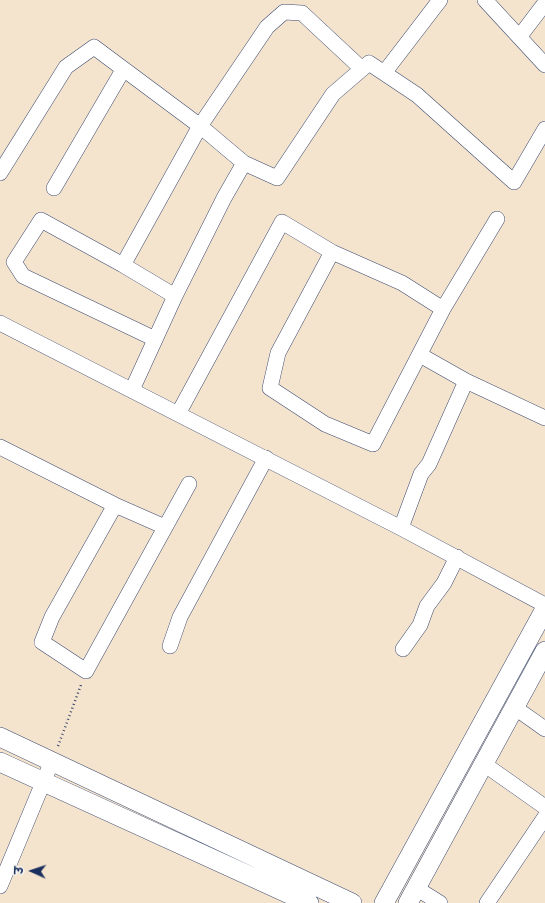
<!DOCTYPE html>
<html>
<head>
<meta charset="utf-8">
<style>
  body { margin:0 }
  #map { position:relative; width:545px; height:903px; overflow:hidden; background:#f4e3cd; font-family:Sriracha,"Playpen Sans Deva",sans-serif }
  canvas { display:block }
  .north { position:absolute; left:12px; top:851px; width:40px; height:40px; -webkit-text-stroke:3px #f6f6f2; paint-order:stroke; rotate:273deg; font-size:11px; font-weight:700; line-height:16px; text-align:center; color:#1b2f5e }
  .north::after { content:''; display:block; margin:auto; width:14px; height:18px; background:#1b2f5e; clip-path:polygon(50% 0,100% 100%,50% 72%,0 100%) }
</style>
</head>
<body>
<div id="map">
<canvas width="545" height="903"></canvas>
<div class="north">उ</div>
</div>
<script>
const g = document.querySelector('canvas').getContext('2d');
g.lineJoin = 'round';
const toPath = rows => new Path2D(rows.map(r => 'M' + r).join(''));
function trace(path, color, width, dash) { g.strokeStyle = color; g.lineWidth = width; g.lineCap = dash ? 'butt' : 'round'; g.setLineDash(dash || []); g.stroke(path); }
const path = toPath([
  [58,746,81,685]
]);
const minor = toPath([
  [485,0,545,65],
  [520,36,545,3],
  [384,73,440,0],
  [0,173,66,67,94,47,200,126,244,163,277,178,333,94,369,63,417,95,514,182,545,129],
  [54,188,123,70],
  [332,252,278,353,270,388,325,424,373,444,443,309,497,219],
  [123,265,200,126,267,27,284,12,302,13,362,69],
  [0,323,401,528,545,605],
  [155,339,23,276,14,262,41,220,123,265,175,296],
  [420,355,466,381,545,418],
  [132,390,175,296,224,198,244,163],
  [178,414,282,222,332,252,402,283,443,309],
  [0,447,115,505,165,527],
  [115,505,52,617,42,642,86,671,189,484],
  [401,528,421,474,429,464,466,381],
  [170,646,180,617,266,458],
  [403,649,420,625,427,606,444,583,457,557],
  [514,707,545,729],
  [484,764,545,807],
  [0,886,52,761],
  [416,888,440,903],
  [487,903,545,817]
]);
const tertiary = toPath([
  [0,737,352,903],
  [0,762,309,903],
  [384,903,545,609],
  [408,903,545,651]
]);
trace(minor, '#3c4a6f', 16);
trace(tertiary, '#3c4a6f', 20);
trace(path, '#3c4a6f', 2.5, [1, 3]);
trace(minor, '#fff', 15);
trace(tertiary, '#fff', 19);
</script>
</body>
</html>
